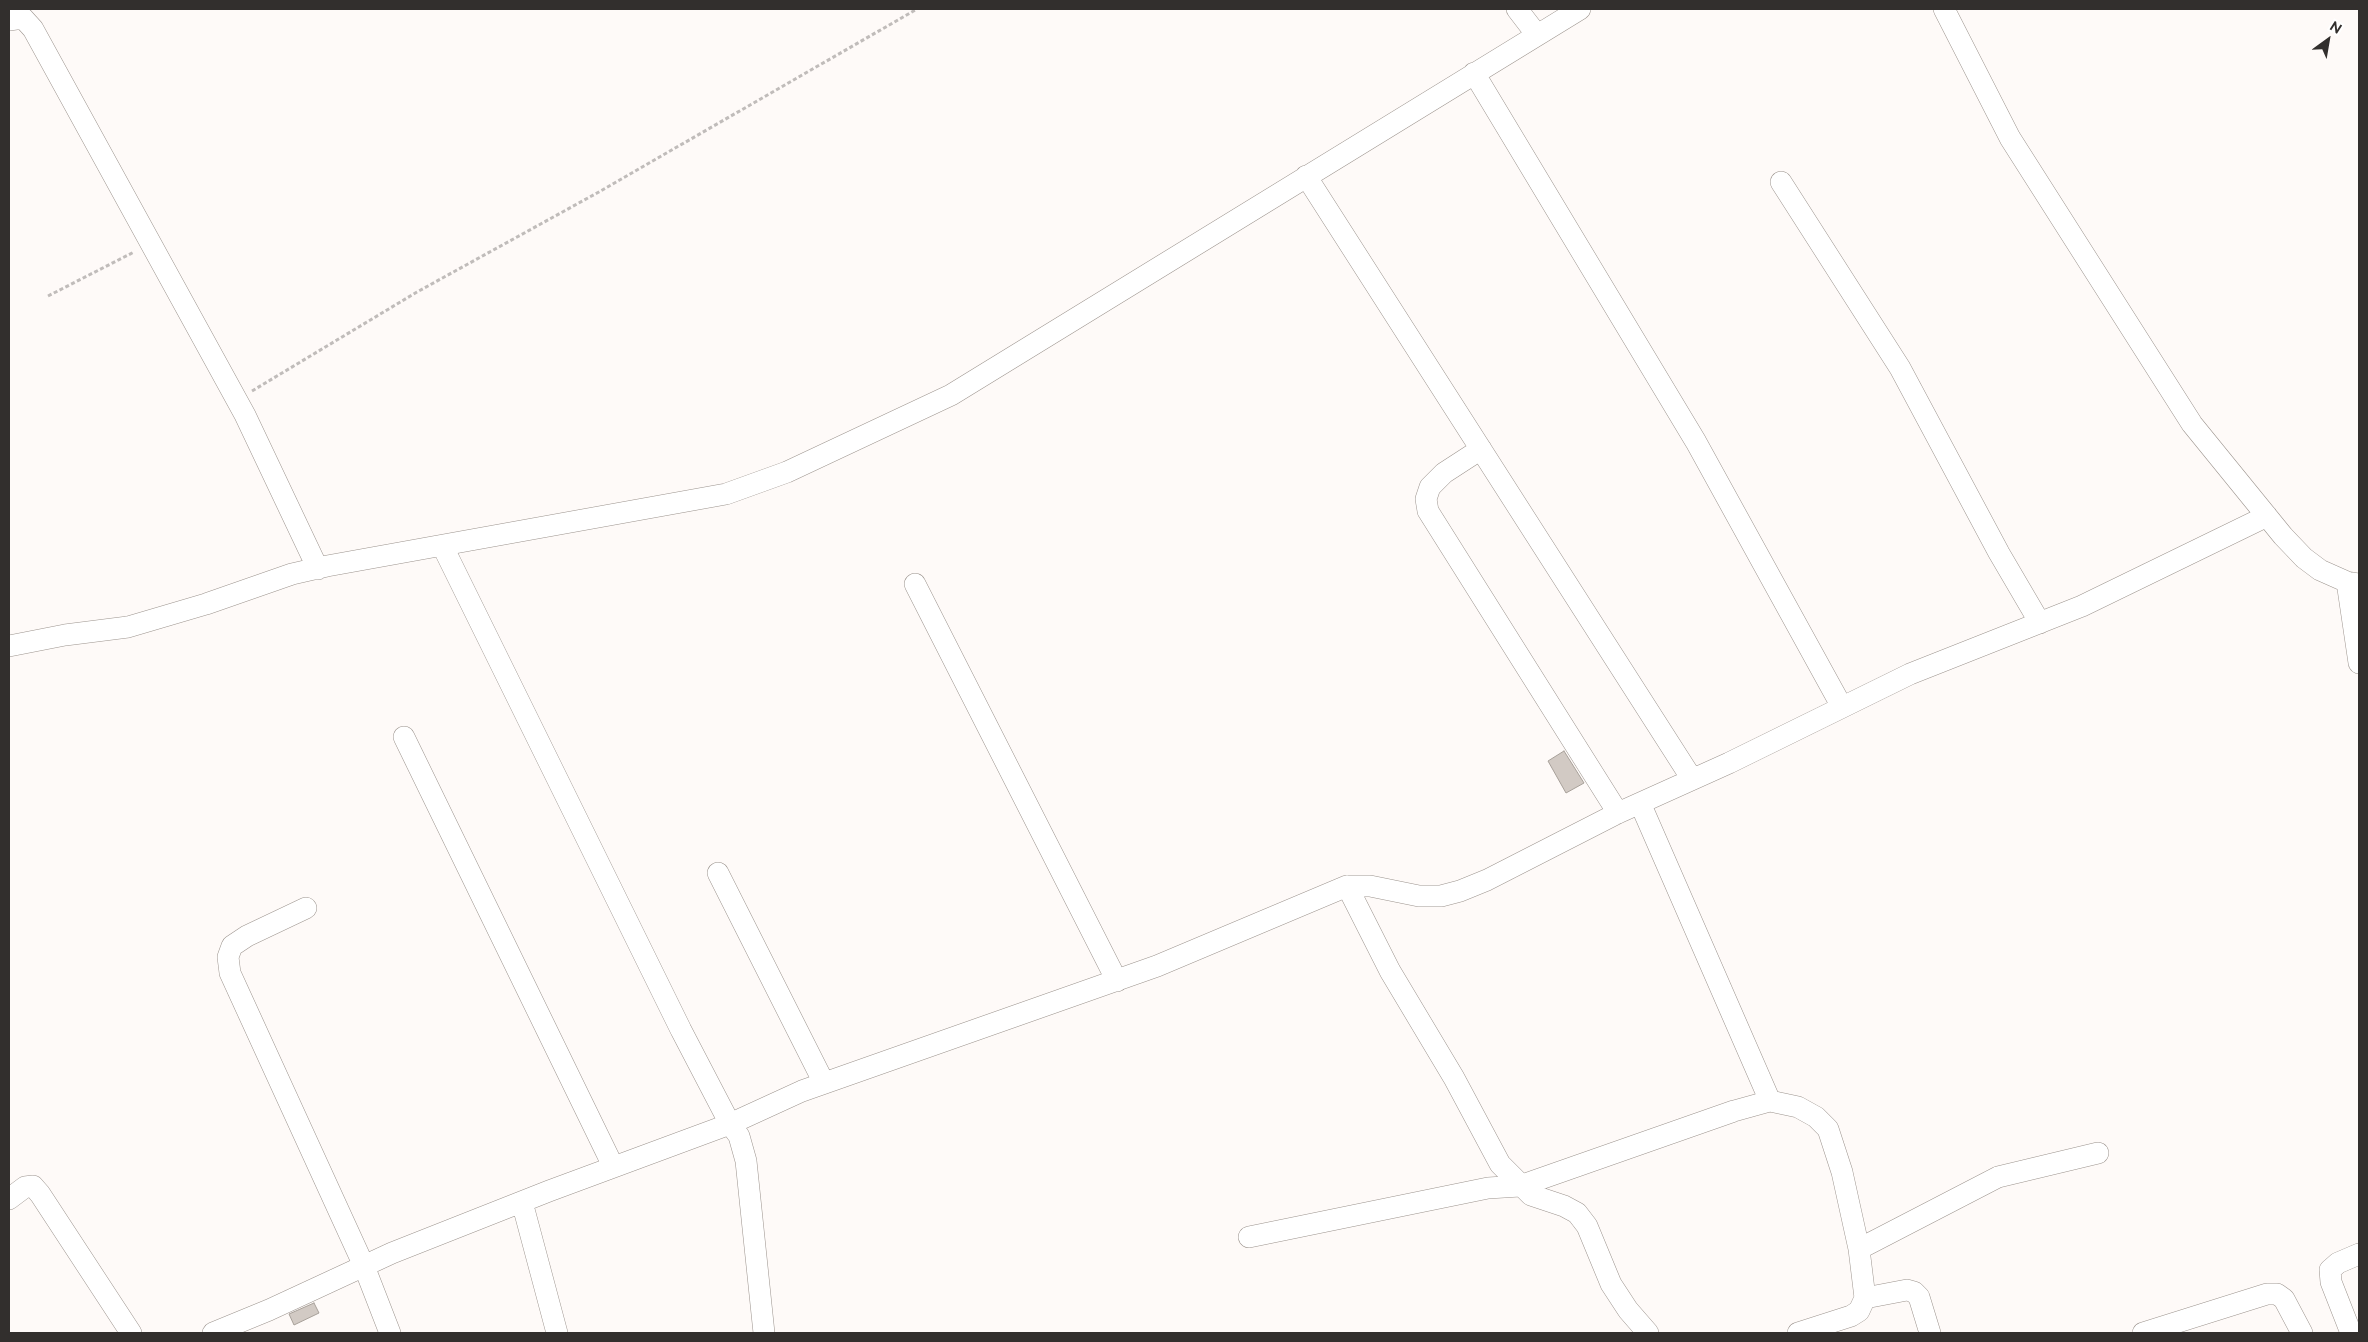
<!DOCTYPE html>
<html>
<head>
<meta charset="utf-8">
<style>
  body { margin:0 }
  #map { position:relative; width:2368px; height:1342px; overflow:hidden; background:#fefaf8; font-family:Raleway,sans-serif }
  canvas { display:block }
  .frame { position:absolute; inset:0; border:10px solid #322f2d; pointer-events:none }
  .north { position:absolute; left:2303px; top:15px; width:50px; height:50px; -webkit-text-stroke:4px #fff; paint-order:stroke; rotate:32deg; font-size:14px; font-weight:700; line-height:20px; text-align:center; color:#322f2d }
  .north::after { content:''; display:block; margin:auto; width:18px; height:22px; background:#322f2d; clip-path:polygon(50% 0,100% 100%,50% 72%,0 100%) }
</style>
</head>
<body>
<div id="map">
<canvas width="2368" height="1342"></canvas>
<div class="frame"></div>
<div class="north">N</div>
</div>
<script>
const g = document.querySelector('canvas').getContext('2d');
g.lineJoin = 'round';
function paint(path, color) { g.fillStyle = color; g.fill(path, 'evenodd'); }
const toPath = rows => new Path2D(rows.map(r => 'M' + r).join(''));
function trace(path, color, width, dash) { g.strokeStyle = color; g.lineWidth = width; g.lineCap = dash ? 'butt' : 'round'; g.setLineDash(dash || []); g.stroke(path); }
const building = toPath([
  [1564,751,1584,783,1566,793,1548,761,1564,751],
  [314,1303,319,1313,294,1325,289,1314,314,1303]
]);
const path = toPath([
  [48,296,134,252],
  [252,391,417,292,597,193,917,9]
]);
const minor = toPath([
  [1517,9,1537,35],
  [1944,9,2010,138,2192,424,2283,536,2304,558,2320,570,2347,582,2359,584],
  [9,20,23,18,33,29,245,415,318,569],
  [1474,73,1696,442,1842,707],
  [1306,176,1692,779],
  [1781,182,1900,368,1999,553,2040,623],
  [1481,449,1444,473,1430,487,1426,499,1428,511,1618,813],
  [443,547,681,1030,730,1124,739,1136,746,1161,764,1333],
  [2347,582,2359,663],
  [915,584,1117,981],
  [9,646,65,635,128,627,206,604,292,574,327,566,726,494,787,472,951,395,1580,9],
  [404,737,613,1166],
  [1640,803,1770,1101],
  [718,873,824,1083],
  [1347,886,1390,971,1454,1078,1500,1164,1531,1195,1564,1206,1577,1213,1587,1226,1611,1284,1628,1310,1648,1333],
  [306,908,247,936,232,946,228,957,230,973,364,1266,390,1333],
  [9,1199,25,1187,33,1186,40,1194,131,1333],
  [522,1202,557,1333],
  [1249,1237,1488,1188,1520,1186,1734,1111,1770,1101,1798,1107,1816,1117,1828,1129,1842,1172,1859,1249,1865,1298,1859,1311,1851,1316,1798,1333],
  [1859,1249,1998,1177,2098,1153],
  [1865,1298,1907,1290,1914,1292,1919,1297,1930,1333],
  [213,1333,269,1310,392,1253,549,1191,730,1124,802,1091,1157,966,1347,886,1370,886,1419,896,1441,896,1460,891,1487,880,1618,813,1729,763,1910,674,2082,606,2267,516],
  [2143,1333,2267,1294,2277,1294,2284,1299,2302,1333],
  [2351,1333,2331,1282,2330,1270,2338,1263,2359,1254]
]);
paint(building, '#d2cac4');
trace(building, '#a7a099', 1);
trace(minor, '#9c948e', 22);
trace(path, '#c0bcba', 3, [4, 2.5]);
trace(minor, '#fff', 21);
</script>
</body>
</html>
